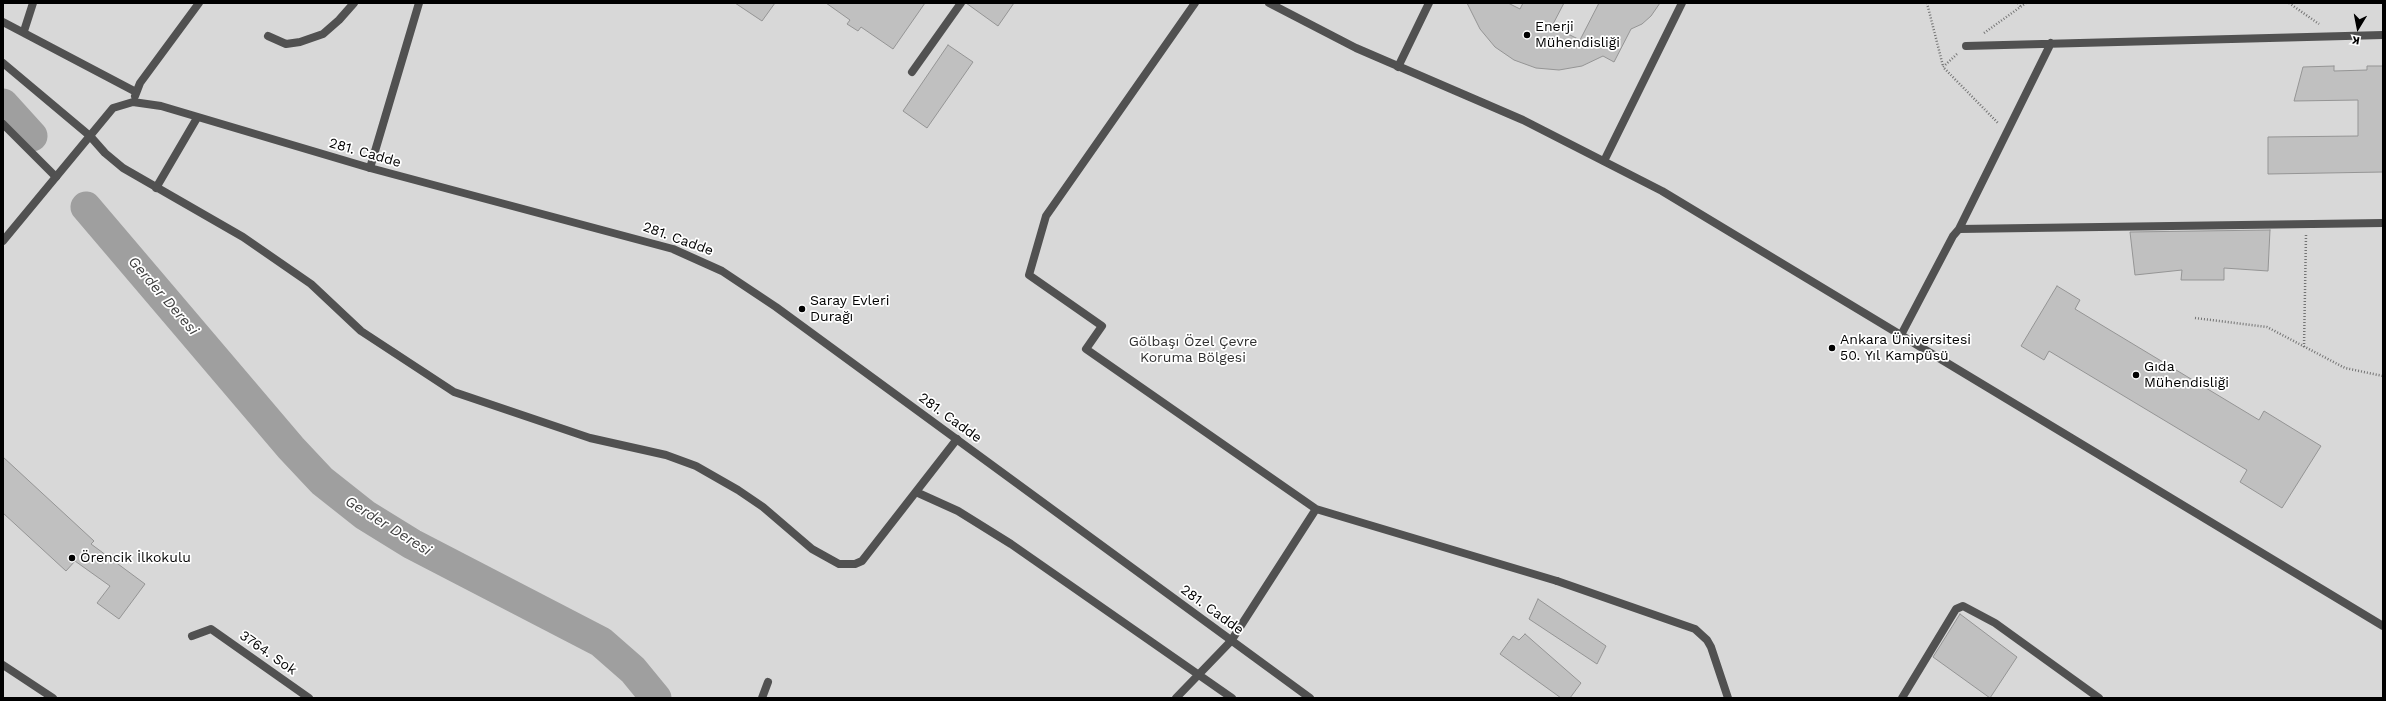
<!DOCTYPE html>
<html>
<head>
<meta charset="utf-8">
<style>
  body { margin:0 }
  #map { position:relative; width:2386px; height:701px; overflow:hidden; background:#fff; font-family:"Work Sans",sans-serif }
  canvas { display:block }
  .frame { position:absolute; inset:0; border:4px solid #000; pointer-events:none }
  .north { position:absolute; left:2338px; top:8px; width:40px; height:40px; -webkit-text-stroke:3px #fff; paint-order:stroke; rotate:190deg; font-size:11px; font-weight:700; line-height:16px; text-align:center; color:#000 }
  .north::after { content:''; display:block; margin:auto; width:14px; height:18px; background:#000; clip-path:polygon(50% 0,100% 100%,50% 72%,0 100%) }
</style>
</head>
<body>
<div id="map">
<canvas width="2386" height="701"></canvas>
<div class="frame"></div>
<div class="north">K</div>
</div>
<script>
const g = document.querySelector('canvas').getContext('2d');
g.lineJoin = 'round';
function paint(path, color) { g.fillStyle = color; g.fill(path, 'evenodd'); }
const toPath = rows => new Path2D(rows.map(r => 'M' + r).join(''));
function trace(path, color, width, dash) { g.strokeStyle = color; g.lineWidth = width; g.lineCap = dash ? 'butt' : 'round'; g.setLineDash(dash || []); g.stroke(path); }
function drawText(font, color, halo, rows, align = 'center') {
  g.font = font + ' "Work Sans",sans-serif'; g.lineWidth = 3.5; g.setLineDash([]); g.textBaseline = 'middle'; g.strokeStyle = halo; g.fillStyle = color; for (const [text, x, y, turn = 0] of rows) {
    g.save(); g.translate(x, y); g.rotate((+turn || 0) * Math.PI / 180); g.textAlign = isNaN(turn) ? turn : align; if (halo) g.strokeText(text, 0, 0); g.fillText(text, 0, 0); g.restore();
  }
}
const green = toPath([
  [3,3,2383,3,2383,698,3,698]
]);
const river = toPath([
  [3,104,32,136],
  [86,207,291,448,322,481,365,515,412,544,601,642,633,670,656,698]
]);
const building = toPath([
  [735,3,775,3,762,21,735,3],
  [826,3,925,3,893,49,861,27,858,31,847,24,850,20,826,3],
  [966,3,1014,3,998,26,966,3],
  [1467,3,1508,3,1520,9,1523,3,1564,3,1552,26,1580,40,1599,3,1660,3,1651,16,1642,24,1631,29,1614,62,1603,56,1582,66,1559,70,1536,68,1514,60,1495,47,1480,29,1467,3],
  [948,45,973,62,927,128,903,111,948,45],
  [2334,66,2334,71,2367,70,2367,66,2383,66,2383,172,2268,174,2268,137,2358,136,2358,100,2294,101,2303,67,2334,66],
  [2270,230,2268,271,2224,268,2224,280,2181,280,2182,270,2135,275,2130,232,2270,230],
  [2057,286,2080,300,2075,309,2259,420,2264,411,2321,446,2282,508,2240,482,2247,470,2049,351,2044,360,2021,346,2057,286],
  [3,457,94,541,91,544,145,584,119,619,97,603,110,586,75,561,66,571,3,513,3,457],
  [1538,599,1606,646,1597,664,1529,619,1538,599],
  [1960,614,2017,657,1990,698,1933,657,1960,614],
  [1525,634,1581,683,1570,698,1561,698,1500,654,1513,636,1519,640,1525,634]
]);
const path = toPath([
  [1927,3,1943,66],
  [2018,3,2021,7],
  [2289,3,2319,24],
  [1984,33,2026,3],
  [1957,54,1943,67,1998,123],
  [2195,318,2267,327,2345,368,2383,376],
  [2304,347,2306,235]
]);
const service = toPath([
  [1195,3,1046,216,1029,275,1102,326,1086,349,1316,509,1557,581],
  [24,31,33,3],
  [1966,46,2383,35],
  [1398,67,1429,3],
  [912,72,961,3],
  [1604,161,1682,3],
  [1959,229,2051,43],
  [1901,335,1953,236,1959,229,2383,223],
  [1231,641,1316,509],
  [1902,698,1956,609,1963,606,1995,623,2099,698]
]);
const minor = toPath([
  [1269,3,1356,48,1523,120,1662,191,2383,626],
  [3,22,136,92],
  [268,36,286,44,300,42,323,34,339,20,354,3],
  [3,63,90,136,105,153,123,168,243,237,311,284,361,331,454,392,590,438,666,455,696,466,738,490,763,507,812,549,839,564,855,564,862,561,957,439],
  [135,96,140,83,199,3],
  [3,124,56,177],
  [370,168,419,3],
  [156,188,197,118],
  [916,492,958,511,1011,544,1232,698],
  [1557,581,1695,629,1707,640,1711,647,1728,698],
  [192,636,211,629,309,698],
  [762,698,768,682],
  [1176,698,1231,641]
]);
const tertiary = toPath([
  [3,241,113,108,133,102,161,106,370,168,673,249,722,271,776,307,1310,698],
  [3,665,53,698]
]);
const markers = [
  [1527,35,4,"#000"],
  [802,309,4,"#000"],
  [1832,348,4,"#000"],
  [2136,375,4,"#000"],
  [72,558,4,"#000"]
];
const poiNames = [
  ["Enerji",1535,27],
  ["Mühendisliği",1535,43],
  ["Saray Evleri",810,301],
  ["Durağı",810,317],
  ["Ankara Üniversitesi",1840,340],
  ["50. Yıl Kampüsü",1840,356],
  ["Gıda",2144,367],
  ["Mühendisliği",2144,383],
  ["Örencik İlkokulu",80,558]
];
const streetNames = [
  ["281. Cadde",365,153,16],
  ["281. Cadde",678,239,20],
  ["281. Cadde",950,418,36],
  ["281. Cadde",1212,610,36],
  ["3764. Sok",268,653,35]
];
const parkNames = [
  ["Gölbaşı Özel Çevre",1193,342],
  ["Koruma Bölgesi",1193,358]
];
const waterNames = [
  ["Gerder Deresi",163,296,49],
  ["Gerder Deresi",388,526,32]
];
paint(green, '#d8d8d8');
trace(river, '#9f9f9f', 31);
paint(building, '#c0c0c0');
trace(building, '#959595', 1);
trace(path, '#737373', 2.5, [1, 2]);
trace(service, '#515151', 8);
trace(minor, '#515151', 8);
trace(tertiary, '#515151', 8);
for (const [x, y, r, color] of markers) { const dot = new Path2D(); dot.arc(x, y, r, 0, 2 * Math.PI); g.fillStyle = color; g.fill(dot); trace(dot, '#fff', 1.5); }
drawText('14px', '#000', '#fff', poiNames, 'left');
drawText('14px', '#000', '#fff', streetNames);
drawText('14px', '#2f2f2f', '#fff', parkNames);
drawText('italic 15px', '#404040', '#fff', waterNames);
</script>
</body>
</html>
